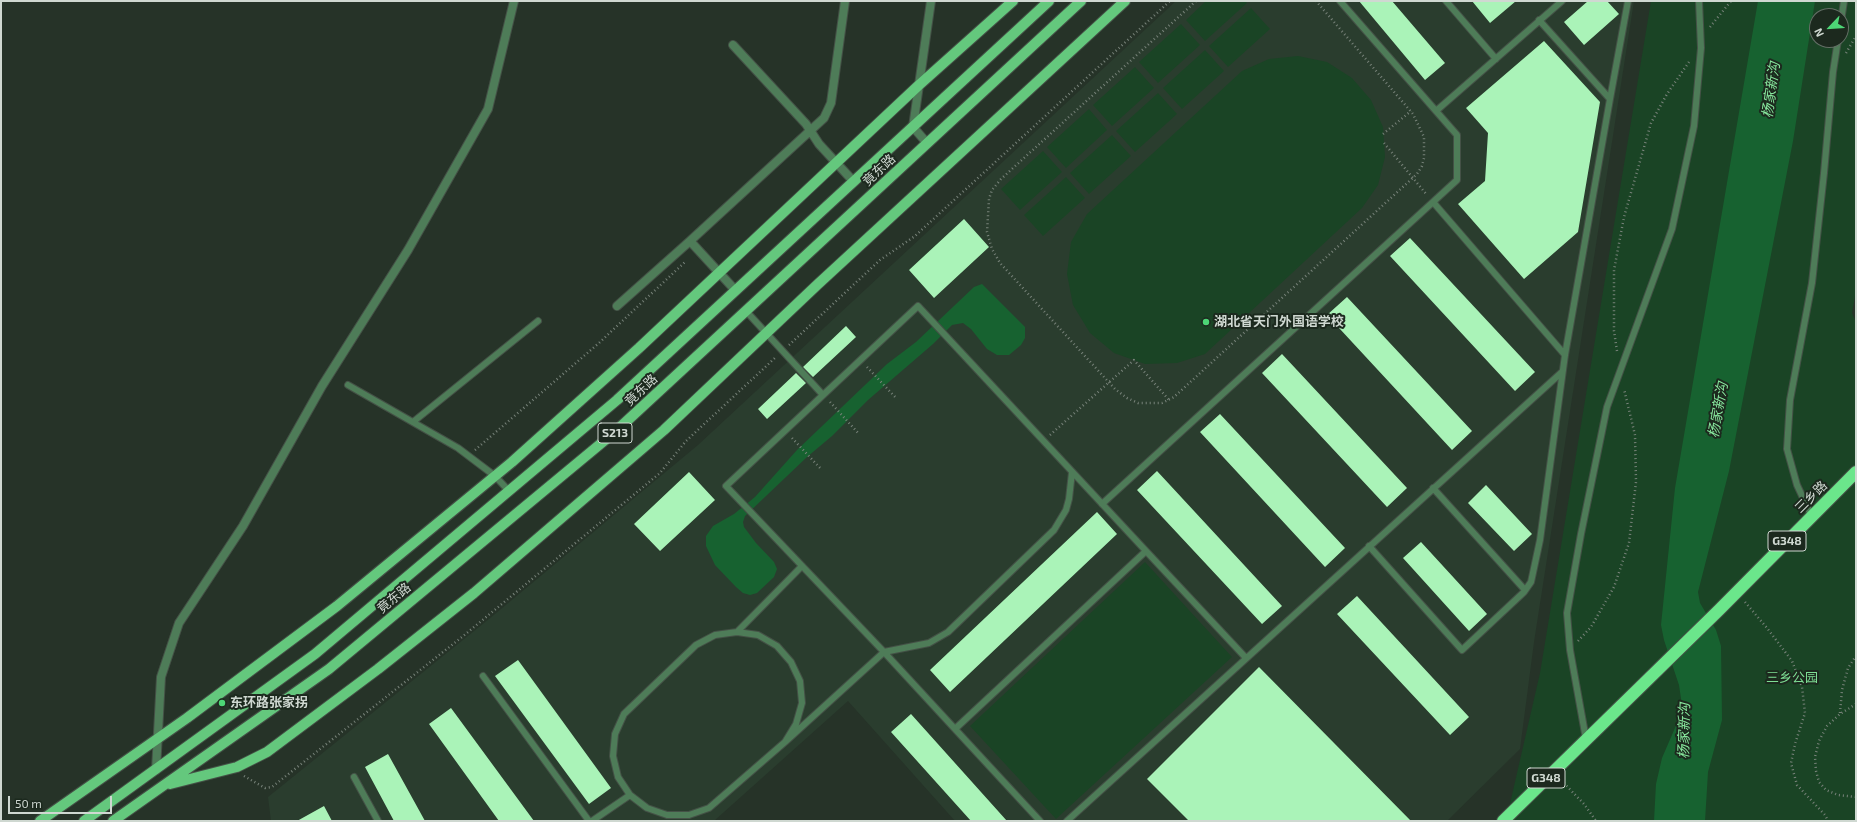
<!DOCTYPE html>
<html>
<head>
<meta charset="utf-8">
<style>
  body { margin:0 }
  #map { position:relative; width:1857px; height:822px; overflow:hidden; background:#263328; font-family:"Exo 2",sans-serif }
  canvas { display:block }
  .frame { position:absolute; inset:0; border:2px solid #cfd8d1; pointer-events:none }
  .north { position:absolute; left:1809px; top:8px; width:40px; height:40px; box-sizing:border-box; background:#1c291e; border:1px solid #646f66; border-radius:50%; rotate:245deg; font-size:11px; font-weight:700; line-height:16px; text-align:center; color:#cfd8d1 }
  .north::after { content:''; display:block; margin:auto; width:14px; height:18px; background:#4dd676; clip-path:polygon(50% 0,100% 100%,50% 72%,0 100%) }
  .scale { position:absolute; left:8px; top:796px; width:104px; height:18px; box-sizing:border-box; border:2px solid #cfd8d1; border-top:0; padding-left:5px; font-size:12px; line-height:14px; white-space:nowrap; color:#cfd8d1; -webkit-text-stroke:3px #1c291e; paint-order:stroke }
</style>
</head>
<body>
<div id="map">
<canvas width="1857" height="822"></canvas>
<div class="frame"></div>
<div class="north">N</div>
<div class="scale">50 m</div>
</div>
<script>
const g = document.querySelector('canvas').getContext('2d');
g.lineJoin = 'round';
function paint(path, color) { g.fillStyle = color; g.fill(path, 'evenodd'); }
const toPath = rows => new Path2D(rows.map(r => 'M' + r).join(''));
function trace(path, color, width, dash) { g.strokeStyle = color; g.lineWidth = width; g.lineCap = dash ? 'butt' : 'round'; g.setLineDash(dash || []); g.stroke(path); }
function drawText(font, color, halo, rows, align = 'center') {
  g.font = font + ' "Exo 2","Noto Sans SC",sans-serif'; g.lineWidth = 4; g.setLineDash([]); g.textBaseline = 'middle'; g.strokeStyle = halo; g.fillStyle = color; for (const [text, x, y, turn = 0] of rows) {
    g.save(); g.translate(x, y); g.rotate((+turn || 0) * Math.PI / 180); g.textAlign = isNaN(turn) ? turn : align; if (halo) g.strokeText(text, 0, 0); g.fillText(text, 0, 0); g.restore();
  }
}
const built = toPath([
  [1176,1,1634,1,1534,642,1520,749,1447,821,955,821,848,701,714,821,271,821,268,797,489,619,698,445]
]);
const green = toPath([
  [1206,1,1245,1,1247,3,1205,41,1186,20],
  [1651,1,1856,1,1856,291,1852,313,1856,322,1856,821,1506,821,1540,673],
  [1817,16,1841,16,1841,40,1817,40],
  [1251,8,1270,29,1228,67,1209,46],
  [1181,24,1200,45,1158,83,1139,62],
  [1205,50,1224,71,1182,109,1163,88],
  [1298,56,1327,62,1352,78,1371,100,1383,127,1384,143,1385,157,1378,185,1362,208,1205,354,1177,363,1145,364,1114,353,1090,333,1073,305,1067,274,1071,242,1087,214,1242,71,1269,59],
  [1135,67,1154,88,1112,126,1093,105],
  [1158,93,1177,114,1135,152,1116,131],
  [1089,109,1107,130,1066,168,1047,147],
  [1112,135,1131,156,1089,194,1070,173],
  [1043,151,1062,172,1020,210,1001,189],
  [1066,177,1085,198,1043,236,1024,215],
  [1145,562,1232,657,1056,819,970,726]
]);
const water = toPath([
  [1758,1,1815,1,1793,141,1729,471,1698,592,1700,603,1716,630,1721,646,1722,720,1708,772,1705,821,1654,821,1656,784,1662,758,1678,721,1682,705,1679,685,1664,640,1661,625,1675,488],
  [982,284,1025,327,1025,338,1021,345,1009,355,997,355,987,349,971,329,963,323,952,325,933,344,868,400,832,436,807,457,745,516,743,522,744,527,756,543,774,562,777,569,774,577,757,593,750,595,743,593,736,587,715,565,706,546,706,536,713,526,734,514,755,497,797,450,887,364,916,342,974,287]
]);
const building = toPath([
  [1359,1,1392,1,1445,63,1425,80],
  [1472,1,1516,1,1490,23],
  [1588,1,1607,1,1619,14,1584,45,1564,22],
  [1544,41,1600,102,1578,232,1524,279,1458,204,1485,181,1488,133,1466,108],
  [964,219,989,247,934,298,909,270],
  [1410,238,1535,372,1515,391,1390,256],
  [1347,297,1472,431,1452,450,1327,315],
  [846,326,856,337,813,377,803,367],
  [1282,354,1407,488,1387,507,1262,373],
  [796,373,806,383,767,419,758,409],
  [1220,414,1345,548,1325,567,1200,432],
  [1157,471,1282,606,1262,624,1137,490],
  [689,472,715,500,660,551,634,524],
  [1486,485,1532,534,1514,551,1468,503],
  [1097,512,1117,534,950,692,930,670],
  [1421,542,1487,614,1469,631,1403,558],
  [1357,596,1469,717,1450,735,1337,614],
  [518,660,611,788,589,804,495,676],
  [1259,667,1411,821,1189,821,1147,779],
  [451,708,534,821,499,821,429,724],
  [911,714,1007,821,971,821,891,732],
  [388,754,425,821,394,821,365,767],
  [324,806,332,821,297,821]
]);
const path = toPath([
  [1196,1,1001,179,992,190,989,199,987,232,992,249,1000,263,1115,389,1127,398,1138,403,1162,403,1174,397,1417,174,1422,166,1424,158,1424,137,1413,114,1316,1],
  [1710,27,1731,1],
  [1846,53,1856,36],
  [1383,134,1411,111],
  [1384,143,1427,195],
  [789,345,880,260,915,236,1170,1],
  [1617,351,1614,331,1614,270,1624,217,1651,123,1667,94,1689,62],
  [867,367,897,399],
  [830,402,859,434],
  [1050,435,1134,360,1169,400],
  [792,438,821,469],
  [475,450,599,343,686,261],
  [1745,602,1767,628,1792,661,1802,687,1805,713,1795,744,1791,763,1797,785,1825,815,1828,821],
  [1578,641,1591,627,1614,587,1629,543,1636,482,1635,435,1624,389],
  [1856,704,1840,714,1827,726,1819,741,1815,757,1816,771,1819,782,1826,790,1838,795,1856,797],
  [1840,713,1842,690,1848,668,1856,656],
  [244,776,265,788,272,787,462,637,660,473,686,441,776,357],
  [1561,780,1584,804,1596,821]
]);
const lane = toPath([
  [1340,1,1436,111],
  [1446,1,1496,59],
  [1841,21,1844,1],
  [1610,99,1628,1],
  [1433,202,1457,180,1457,135,1436,111,1562,1],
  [746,311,823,395],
  [348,385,458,448,495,476,509,491],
  [413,422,538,321],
  [1433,488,1525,590],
  [1102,504,1433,202,1565,355],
  [1812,517,1797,485,1787,449,1790,400,1812,283,1824,173,1833,72,1838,40],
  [1369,546,1462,650,1524,592,1531,582,1540,540,1565,355,1610,99,1539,20],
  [737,632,802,566],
  [884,652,929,643,948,632,1054,530,1066,510,1069,499,1072,472],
  [884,652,955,729],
  [483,676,589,821],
  [1586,739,1570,650,1567,613,1581,534,1607,407,1672,229,1694,126,1701,48,1699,1],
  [785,742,796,724,802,703,800,681,791,662,777,646,758,635,737,632,715,635,696,645,624,714,615,734,613,756,618,777,630,795,647,808,667,815,689,815,709,808,785,742,884,652,726,486,918,306,1146,551],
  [354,777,378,821],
  [592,821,630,795],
  [1040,821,955,729,1146,551,1246,658],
  [1067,821,1562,372]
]);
const street = toPath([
  [733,45,806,124,819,144,854,182],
  [927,143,913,127,931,1],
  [736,291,690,241,824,118,831,103,845,1],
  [617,306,690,241],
  [156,770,161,677,179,623,243,526,322,386,408,250,488,109,514,1]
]);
const primary = toPath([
  [170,784,237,767,267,752,378,669,474,593,664,430,817,285,1125,1],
  [40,821,187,718,337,606,512,462,639,348,919,85,1013,1],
  [84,821,315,654,617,400,1049,1],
  [113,821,329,669,616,431,1081,1]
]);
const highway = toPath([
  [1503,821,1719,610,1856,472]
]);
const markers = [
  [1206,322,4,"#4dd676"],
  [222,703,4,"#4dd676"]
];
const shields = [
  [615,433,34],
  [1787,541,38],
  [1546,778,38]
];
const shieldNames = [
  ["S213",615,433],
  ["G348",1787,541],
  ["G348",1546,778]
];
const streetNames = [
  ["竟东路",879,170,-43],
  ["竟东路",641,390,-43],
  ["三乡路",1811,497,-45],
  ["竟东路",394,598,-40]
];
const poiNames = [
  ["湖北省天门外国语学校",1214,322],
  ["东环路张家拐",230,703]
];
const parkNames = [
  ["三乡公园",1792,678]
];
const waterNames = [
  ["杨家新沟",1771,90,-82],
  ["杨家新沟",1718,410,-80],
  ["杨家新沟",1684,731,-89]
];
paint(built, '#2a3d2e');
paint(green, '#1a4425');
paint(water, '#176230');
paint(building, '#aaf3b8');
trace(lane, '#445146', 8);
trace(street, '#445146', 10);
trace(primary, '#445146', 12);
trace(highway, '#445146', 14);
trace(path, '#78837a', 2.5, [1, 3]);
trace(lane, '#4e7c58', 6);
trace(street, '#4e7c58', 8);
trace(primary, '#64c87d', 10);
trace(highway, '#6be68b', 12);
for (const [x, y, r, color] of markers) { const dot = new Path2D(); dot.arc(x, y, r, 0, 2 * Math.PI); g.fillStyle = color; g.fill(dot); trace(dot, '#1c291e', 1.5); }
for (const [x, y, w] of shields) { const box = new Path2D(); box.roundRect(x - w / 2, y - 10, w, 20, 3); g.fillStyle = '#1c291e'; g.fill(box); trace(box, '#cfd8d1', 1); }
drawText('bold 12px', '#cfd8d1', null, shieldNames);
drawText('13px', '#cfd8d1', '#1c291e', streetNames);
drawText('bold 13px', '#cfd8d1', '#1c291e', poiNames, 'left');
drawText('13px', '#7ede94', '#1c291e', parkNames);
drawText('italic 14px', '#87e79d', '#1c291e', waterNames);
</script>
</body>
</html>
